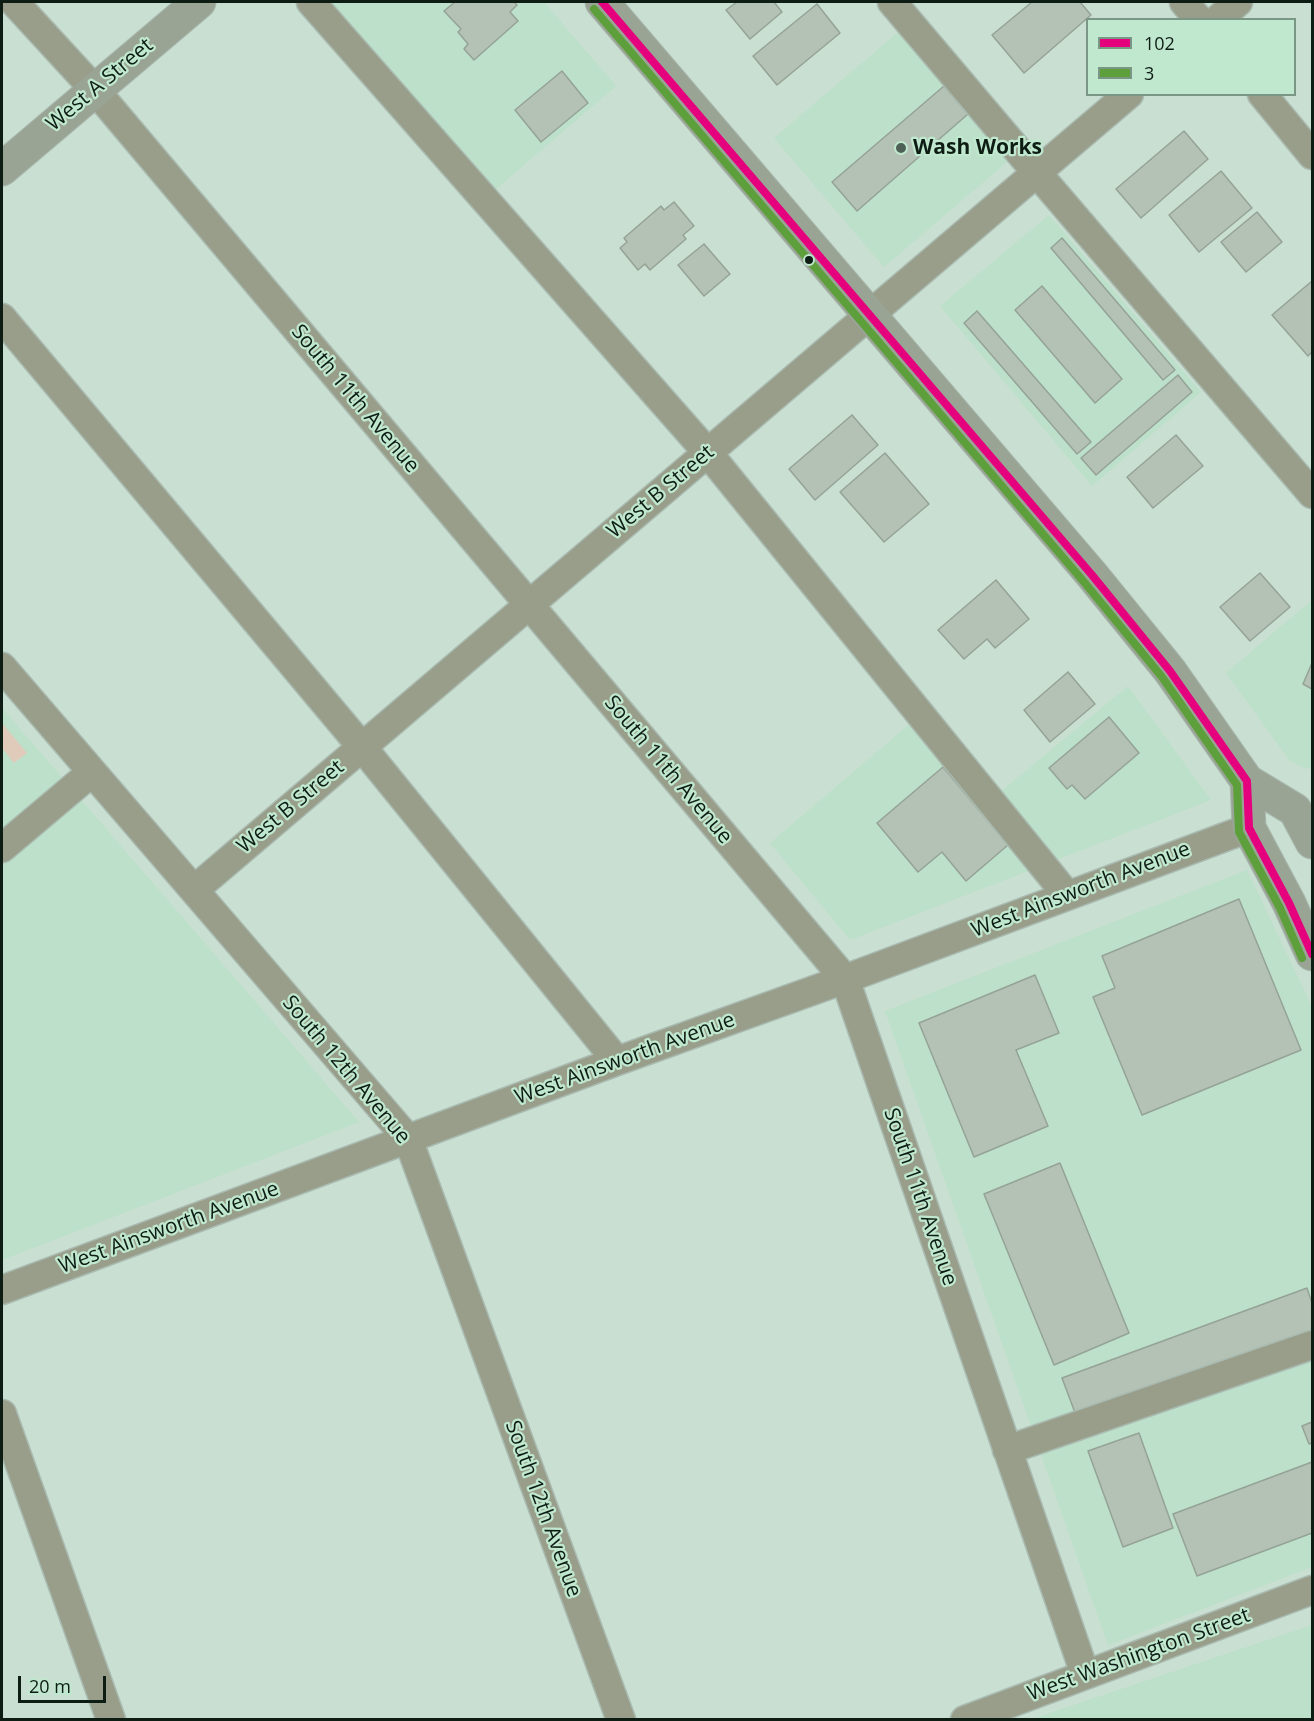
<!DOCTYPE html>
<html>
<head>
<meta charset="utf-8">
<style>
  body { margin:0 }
  #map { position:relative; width:1314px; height:1721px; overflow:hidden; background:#c9dfd1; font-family:"Open Sans",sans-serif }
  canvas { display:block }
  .frame { position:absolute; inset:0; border:3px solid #0e1d14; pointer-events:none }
  .legend { position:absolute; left:1086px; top:18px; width:210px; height:78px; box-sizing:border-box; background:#c0e8cf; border:2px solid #799784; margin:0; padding:8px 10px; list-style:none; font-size:18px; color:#0e1d14 }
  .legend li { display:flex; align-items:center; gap:12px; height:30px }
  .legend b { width:30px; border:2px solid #799784 }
  .scale { position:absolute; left:18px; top:1676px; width:88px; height:27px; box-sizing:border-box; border:3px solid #0e1d14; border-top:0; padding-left:8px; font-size:18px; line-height:21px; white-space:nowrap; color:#0e1d14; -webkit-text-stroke:4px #c0e8cf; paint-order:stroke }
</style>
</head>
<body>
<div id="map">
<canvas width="1314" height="1721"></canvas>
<div class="frame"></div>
<ul class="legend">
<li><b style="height:8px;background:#e5007d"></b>102</li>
<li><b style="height:8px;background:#5d9f3a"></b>3</li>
</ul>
<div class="scale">20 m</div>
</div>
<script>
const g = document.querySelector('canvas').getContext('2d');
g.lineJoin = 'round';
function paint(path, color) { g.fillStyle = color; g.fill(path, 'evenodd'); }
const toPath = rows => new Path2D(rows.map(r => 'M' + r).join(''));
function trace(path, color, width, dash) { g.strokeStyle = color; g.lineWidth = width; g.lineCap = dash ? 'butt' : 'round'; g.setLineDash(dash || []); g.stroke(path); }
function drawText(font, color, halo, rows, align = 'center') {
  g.font = font + ' "Open Sans",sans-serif'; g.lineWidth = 4.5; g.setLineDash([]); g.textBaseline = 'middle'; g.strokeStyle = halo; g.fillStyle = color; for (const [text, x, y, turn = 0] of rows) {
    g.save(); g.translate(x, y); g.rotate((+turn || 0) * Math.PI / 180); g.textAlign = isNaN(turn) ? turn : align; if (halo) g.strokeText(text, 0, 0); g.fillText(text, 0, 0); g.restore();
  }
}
const built = toPath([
  [311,2,544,2,616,86,481,202],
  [911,21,1021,150,884,267,774,138],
  [1049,215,1201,392,1092,486,940,306],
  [1312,600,1312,767,1306,769,1290,761,1226,673],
  [1128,686,1211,800,850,940,770,843,919,716,987,803],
  [2,708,359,1122,2,1260],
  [1247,870,1312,1007,1312,1567,1108,1645,885,1011],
  [1312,1625,1312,1719,1032,1719]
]);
const green = toPath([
  [2,723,27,753,14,763,2,748]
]);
const building = toPath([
  [455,2,514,2,517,5,510,12,518,21,474,60,464,49,468,44,458,32,461,29,444,11,455,2],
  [737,2,774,2,782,12,750,39,726,10,737,2],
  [1032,2,1080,2,1091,15,1024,73,992,35,1032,2],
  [817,4,840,33,777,85,753,56,817,4],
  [562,71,588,103,541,142,515,110,562,71],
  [944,86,968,114,857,211,832,182,944,86],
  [1184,131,1208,159,1141,218,1116,189,1184,131],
  [1221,171,1252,208,1199,252,1169,215,1221,171],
  [674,202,694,226,683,235,686,239,650,270,645,264,638,270,620,248,627,242,624,238,661,206,664,210,674,202],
  [1257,212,1282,242,1246,272,1221,242,1257,212],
  [1062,238,1175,370,1163,380,1051,248,1062,238],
  [704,244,730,274,704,296,678,265,704,244],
  [1312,281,1312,352,1308,356,1272,315,1312,281],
  [1042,286,1122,379,1095,403,1015,310,1042,286],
  [977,311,1091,442,1077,454,964,323,977,311],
  [1178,375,1192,392,1096,475,1081,458,1178,375],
  [852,415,878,445,815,500,789,469,852,415],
  [1176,435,1203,466,1153,508,1127,477,1176,435],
  [885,453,929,504,884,542,840,492,885,453],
  [1260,573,1290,607,1250,641,1220,607,1260,573],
  [996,580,1029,619,995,648,987,639,964,659,938,630,996,580],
  [1312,663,1312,689,1303,684,1312,663],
  [1068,672,1095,704,1050,742,1024,710,1068,672],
  [1109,717,1139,753,1085,799,1072,785,1067,789,1049,768,1109,717],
  [943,767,1008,845,966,881,942,852,918,872,877,823,943,767],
  [1239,899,1301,1050,1142,1115,1093,997,1115,988,1102,956,1239,899],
  [1035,975,1059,1033,1016,1050,1048,1126,974,1157,919,1023,1035,975],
  [1060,1163,1129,1333,1054,1365,984,1194,1060,1163],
  [1307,1288,1312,1303,1312,1331,1077,1418,1062,1378,1307,1288],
  [1312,1422,1312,1443,1309,1444,1302,1426,1312,1422],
  [1139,1433,1173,1528,1123,1547,1088,1451,1139,1433],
  [1312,1462,1312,1533,1197,1576,1173,1514,1312,1462]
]);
const minor = toPath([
  [14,2,95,90,845,979,1085,1674],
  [311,2,708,453,1067,895],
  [892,2,1037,173,1312,494],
  [1184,2,1199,20],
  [1217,20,1238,2],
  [1262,94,1312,155],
  [2,318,362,747,617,1061],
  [2,667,408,1139,621,1720],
  [2,848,92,772],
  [194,890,1129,94],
  [2,1290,617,1061,845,979,1249,828],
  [2,1414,111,1720],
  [1007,1450,1312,1345],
  [965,1720,1312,1590]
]);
const major = toPath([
  [602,2,1092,575,1170,671,1247,781,1295,810,1312,842],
  [2,169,199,2],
  [1247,781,1249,828,1289,903,1312,954]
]);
const bus1 = toPath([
  [602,2,1092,575,1170,671,1247,781,1249,828,1289,903,1312,954]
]);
const bus2 = toPath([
  [594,9,1084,582,1162,677,1237,785,1239,832,1280,908,1302,958]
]);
const markers = [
  [901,148,6,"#4f6156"],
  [809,260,5,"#0e1d14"]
];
const streetNames = [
  ["West A Street",100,85,-40],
  ["South 11th Avenue",355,399,50],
  ["West B Street",661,492,-40],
  ["South 11th Avenue",668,770,50],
  ["West B Street",291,807,-40],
  ["West Ainsworth Avenue",1081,890,-21],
  ["West Ainsworth Avenue",625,1059,-20],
  ["South 12th Avenue",346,1070,50],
  ["South 11th Avenue",920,1197,71],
  ["West Ainsworth Avenue",169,1228,-20],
  ["South 12th Avenue",543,1509,70],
  ["West Washington Street",1139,1655,-20]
];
const poiNames = [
  ["Wash Works",913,148]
];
paint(built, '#bce0c9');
paint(green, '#e0cbbb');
paint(building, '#b4c2b5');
trace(building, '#95a396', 1.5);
trace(minor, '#a9bab0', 31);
trace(major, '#a9bab0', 35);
trace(minor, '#999e8b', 28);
trace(major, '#9aa495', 33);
trace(bus1, '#e5007d', 8);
trace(bus2, '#5d9f3a', 8);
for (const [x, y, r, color] of markers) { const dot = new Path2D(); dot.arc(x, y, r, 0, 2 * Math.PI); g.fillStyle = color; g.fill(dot); trace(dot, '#c0e8cf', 2); }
drawText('21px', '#0e1d14', '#c0e8cf', streetNames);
drawText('bold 21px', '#0e1d14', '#c0e8cf', poiNames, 'left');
</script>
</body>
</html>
